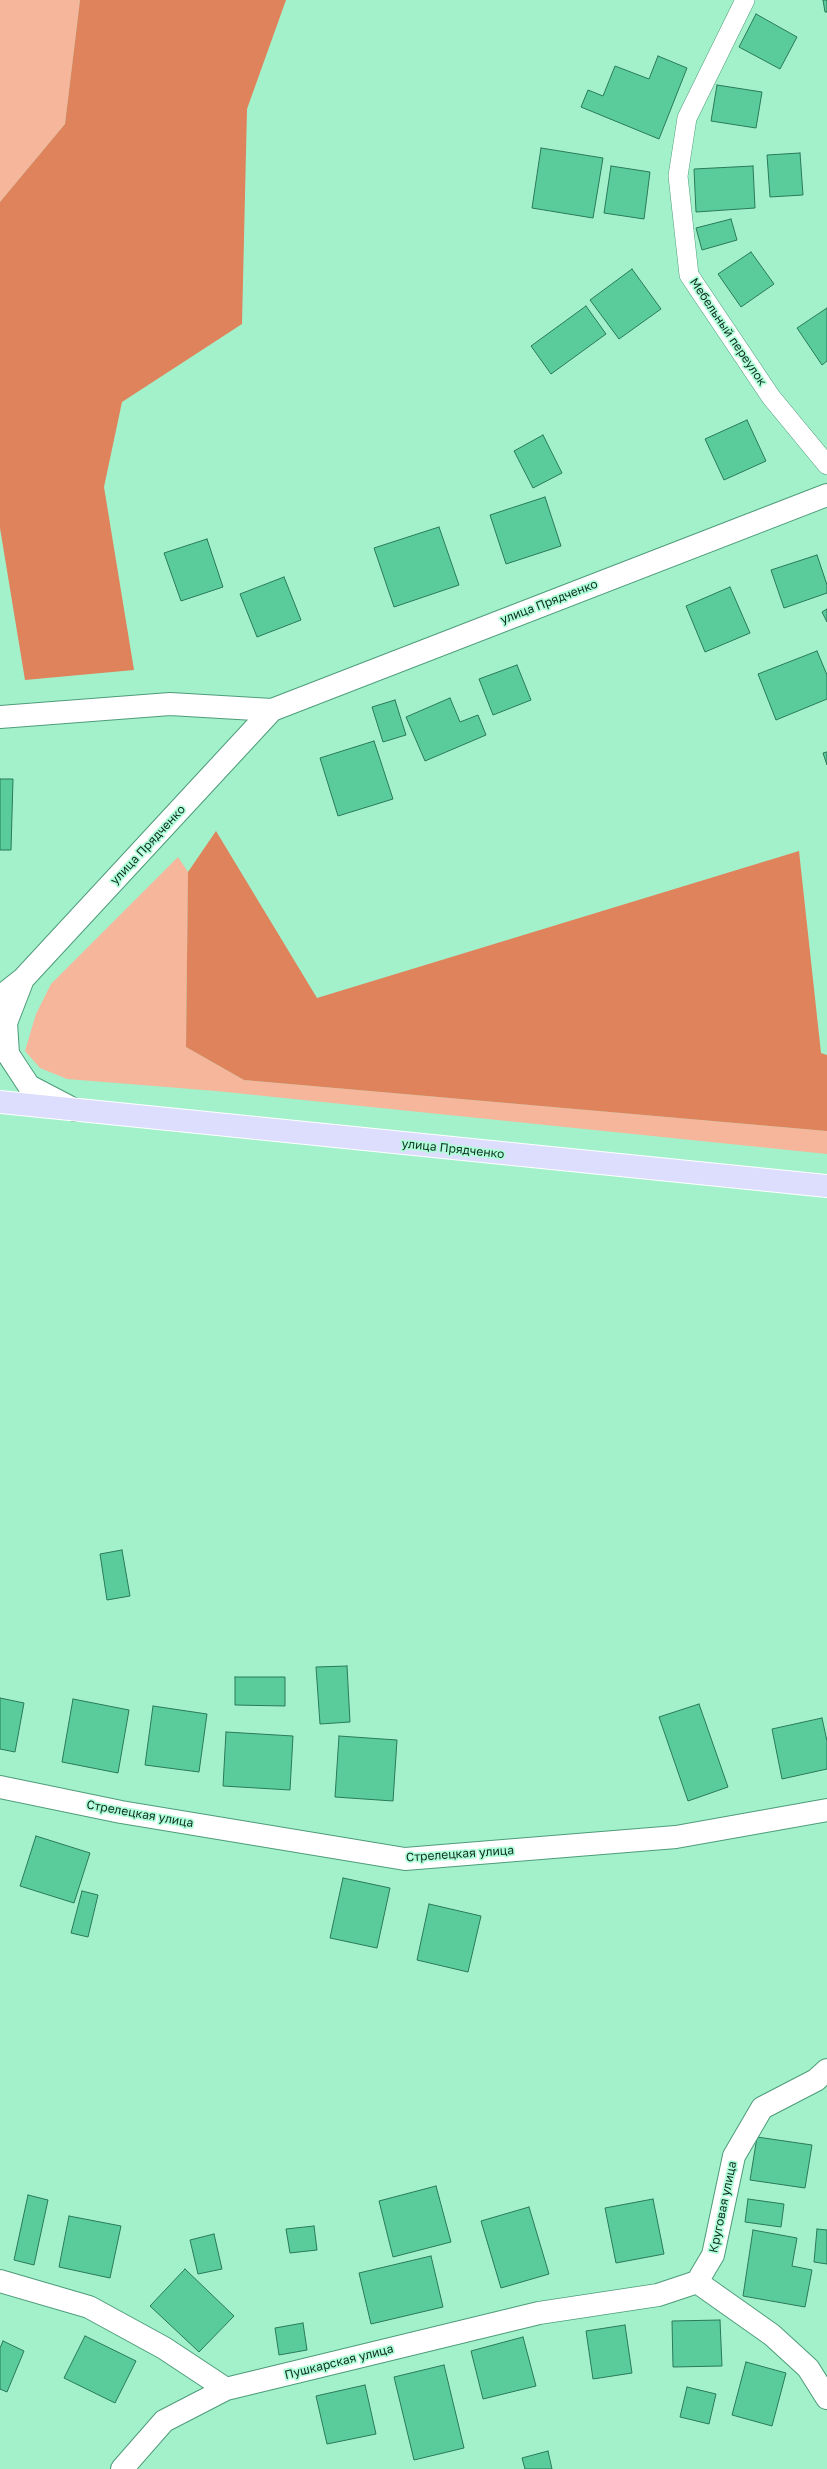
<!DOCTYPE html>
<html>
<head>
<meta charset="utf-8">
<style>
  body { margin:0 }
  canvas { display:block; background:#a2f1cb }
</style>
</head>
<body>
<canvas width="827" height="2469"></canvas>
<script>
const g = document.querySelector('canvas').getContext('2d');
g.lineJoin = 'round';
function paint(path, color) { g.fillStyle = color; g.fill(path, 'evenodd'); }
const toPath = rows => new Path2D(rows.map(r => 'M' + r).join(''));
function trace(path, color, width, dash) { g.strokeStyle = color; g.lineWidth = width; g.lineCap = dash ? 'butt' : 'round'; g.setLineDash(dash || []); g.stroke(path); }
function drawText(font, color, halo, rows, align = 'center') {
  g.font = font + ' "Golos Text",sans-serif'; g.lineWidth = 3.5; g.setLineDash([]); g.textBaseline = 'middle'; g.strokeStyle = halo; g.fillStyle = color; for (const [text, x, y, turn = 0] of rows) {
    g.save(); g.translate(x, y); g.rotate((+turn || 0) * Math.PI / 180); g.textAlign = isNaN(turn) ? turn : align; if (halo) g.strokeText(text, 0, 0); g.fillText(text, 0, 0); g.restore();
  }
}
const green = toPath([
  [0,0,80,0,65,124,0,202],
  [178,857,188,872,186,1047,244,1080,827,1131,827,1154,216,1091,67,1079,40,1068,25,1051,36,1014,51,984]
]);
const forest = toPath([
  [80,0,286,0,247,109,242,324,122,402,104,487,134,670,25,680,0,528,0,202,65,124],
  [216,831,317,998,799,851,821,1053,827,1055,827,1131,244,1080,186,1047,188,872]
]);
const building = toPath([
  [823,0,827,0,827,12,825,12,823,0],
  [756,14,797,37,780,69,739,47,756,14],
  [658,56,687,68,659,139,581,107,588,90,603,96,615,66,649,79,658,56],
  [717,85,762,92,756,128,711,121,717,85],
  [541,148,603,158,593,218,532,208,541,148],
  [800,153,803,195,770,197,767,155,800,153],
  [611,166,650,172,644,219,604,213,611,166],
  [753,166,755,208,696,212,694,169,753,166],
  [731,219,737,240,702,250,696,228,731,219],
  [751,252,774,284,741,307,718,274,751,252],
  [632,269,661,309,619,339,590,300,632,269],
  [586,306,606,334,551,374,531,346,586,306],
  [827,308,827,361,822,365,797,328,827,308],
  [747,420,766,461,724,480,705,439,747,420],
  [543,435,562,473,533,488,514,451,543,435],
  [545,497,561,546,506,564,490,515,545,497],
  [439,527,459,585,394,607,374,548,439,527],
  [207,539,223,587,181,601,164,553,207,539],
  [817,555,827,585,827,593,784,608,771,570,817,555],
  [284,577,301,620,257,637,240,594,284,577],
  [730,587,750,633,705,652,686,606,730,587],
  [827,609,827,622,822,612,827,609],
  [817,651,827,675,827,699,776,720,758,674,817,651],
  [517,665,531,700,493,715,479,679,517,665],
  [450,698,460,722,478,715,486,735,425,761,406,717,450,698],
  [395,700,406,735,383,742,372,707,395,700],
  [374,741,393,799,338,816,320,758,374,741],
  [827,752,827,765,823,753,827,752],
  [0,779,13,779,11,850,0,850,0,779],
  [122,1550,130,1596,107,1600,100,1554,122,1550],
  [347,1666,350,1722,320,1724,316,1667,347,1666],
  [235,1677,285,1677,285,1706,235,1705,235,1677],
  [0,1698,24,1703,15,1752,0,1749,0,1698],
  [73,1699,129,1710,118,1773,62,1762,73,1699],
  [699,1704,728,1787,688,1801,659,1717,699,1704],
  [153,1706,207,1714,199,1772,145,1765,153,1706],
  [822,1718,827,1741,827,1769,782,1779,772,1729,822,1718],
  [226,1732,293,1736,290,1790,223,1786,226,1732],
  [339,1736,397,1740,393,1801,335,1797,339,1736],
  [36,1836,90,1853,74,1903,20,1886,36,1836],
  [343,1878,390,1888,377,1948,330,1938,343,1878],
  [82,1891,98,1895,88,1937,71,1933,82,1891],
  [429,1904,481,1916,468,1972,417,1960,429,1904],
  [757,2137,812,2145,805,2188,750,2180,757,2137],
  [436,2186,451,2242,393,2257,379,2201,436,2186],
  [28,2195,48,2200,34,2265,14,2260,28,2195],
  [653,2199,664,2254,616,2263,605,2208,653,2199],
  [748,2199,784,2204,781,2227,745,2222,748,2199],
  [529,2207,549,2274,501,2288,481,2221,529,2207],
  [69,2216,121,2226,110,2278,59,2267,69,2216],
  [314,2226,317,2250,290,2253,286,2229,314,2226],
  [817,2229,827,2230,827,2264,814,2262,817,2229],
  [753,2230,797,2238,792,2266,812,2270,805,2307,743,2296,753,2230],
  [214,2234,222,2269,198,2274,190,2240,214,2234],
  [431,2256,443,2307,371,2324,359,2273,431,2256],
  [185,2269,234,2316,199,2352,150,2306,185,2269],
  [720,2320,722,2366,673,2367,672,2321,720,2320],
  [303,2323,307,2350,279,2355,275,2328,303,2323],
  [625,2325,632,2373,593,2379,586,2331,625,2325],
  [85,2336,136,2361,115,2403,64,2378,85,2336],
  [523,2337,536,2386,483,2399,471,2351,523,2337],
  [3,2341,24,2351,7,2392,0,2389,0,2348,3,2341],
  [746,2362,786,2373,772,2426,732,2415,746,2362],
  [444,2365,464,2448,414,2460,394,2377,444,2365],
  [365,2385,376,2434,327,2444,316,2396,365,2385],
  [687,2387,716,2394,709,2424,680,2417,687,2387],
  [548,2451,552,2469,525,2469,522,2458,548,2451]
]);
const lane = toPath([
  [745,0,687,118,678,176,689,275,771,397,827,465]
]);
const street = toPath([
  [0,717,170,704,272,710],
  [0,1787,121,1812,405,1859,676,1837,827,1810],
  [827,2070,816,2080,762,2108,734,2156,713,2255,697,2282,772,2335,808,2368,827,2398],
  [0,2281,89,2307,164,2348,226,2389,539,2313,658,2295,697,2282],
  [122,2469,164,2421,226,2389]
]);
const secondary = toPath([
  [23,979,6,1023,8,1054,29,1086,75,1110],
  [0,997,23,979,272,710,827,495]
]);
const primary = toPath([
  [0,1102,827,1186]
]);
const streetNames = [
  ["Мебельный переулок",728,332,56],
  ["улица Прядченко",549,602,-21],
  ["улица Прядченко",148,845,-47],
  ["улица Прядченко",453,1149,6],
  ["Стрелецкая улица",140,1814,10],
  ["Стрелецкая улица",460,1854,-4],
  ["Круговая улица",723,2207,-78],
  ["Пушкарская улица",339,2362,-14]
];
paint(green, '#f5b69c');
paint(forest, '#df835c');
paint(building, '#5acc9c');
trace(building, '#297a59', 1);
trace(lane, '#4e9c7a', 20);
trace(street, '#4e9c7a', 24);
trace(secondary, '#4e9c7a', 24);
trace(primary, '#fff', 24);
trace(lane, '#fff', 19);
trace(street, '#fff', 22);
trace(secondary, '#fff', 22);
trace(primary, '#dddefd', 22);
drawText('12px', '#0d2e20', '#affed8', streetNames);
</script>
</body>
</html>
